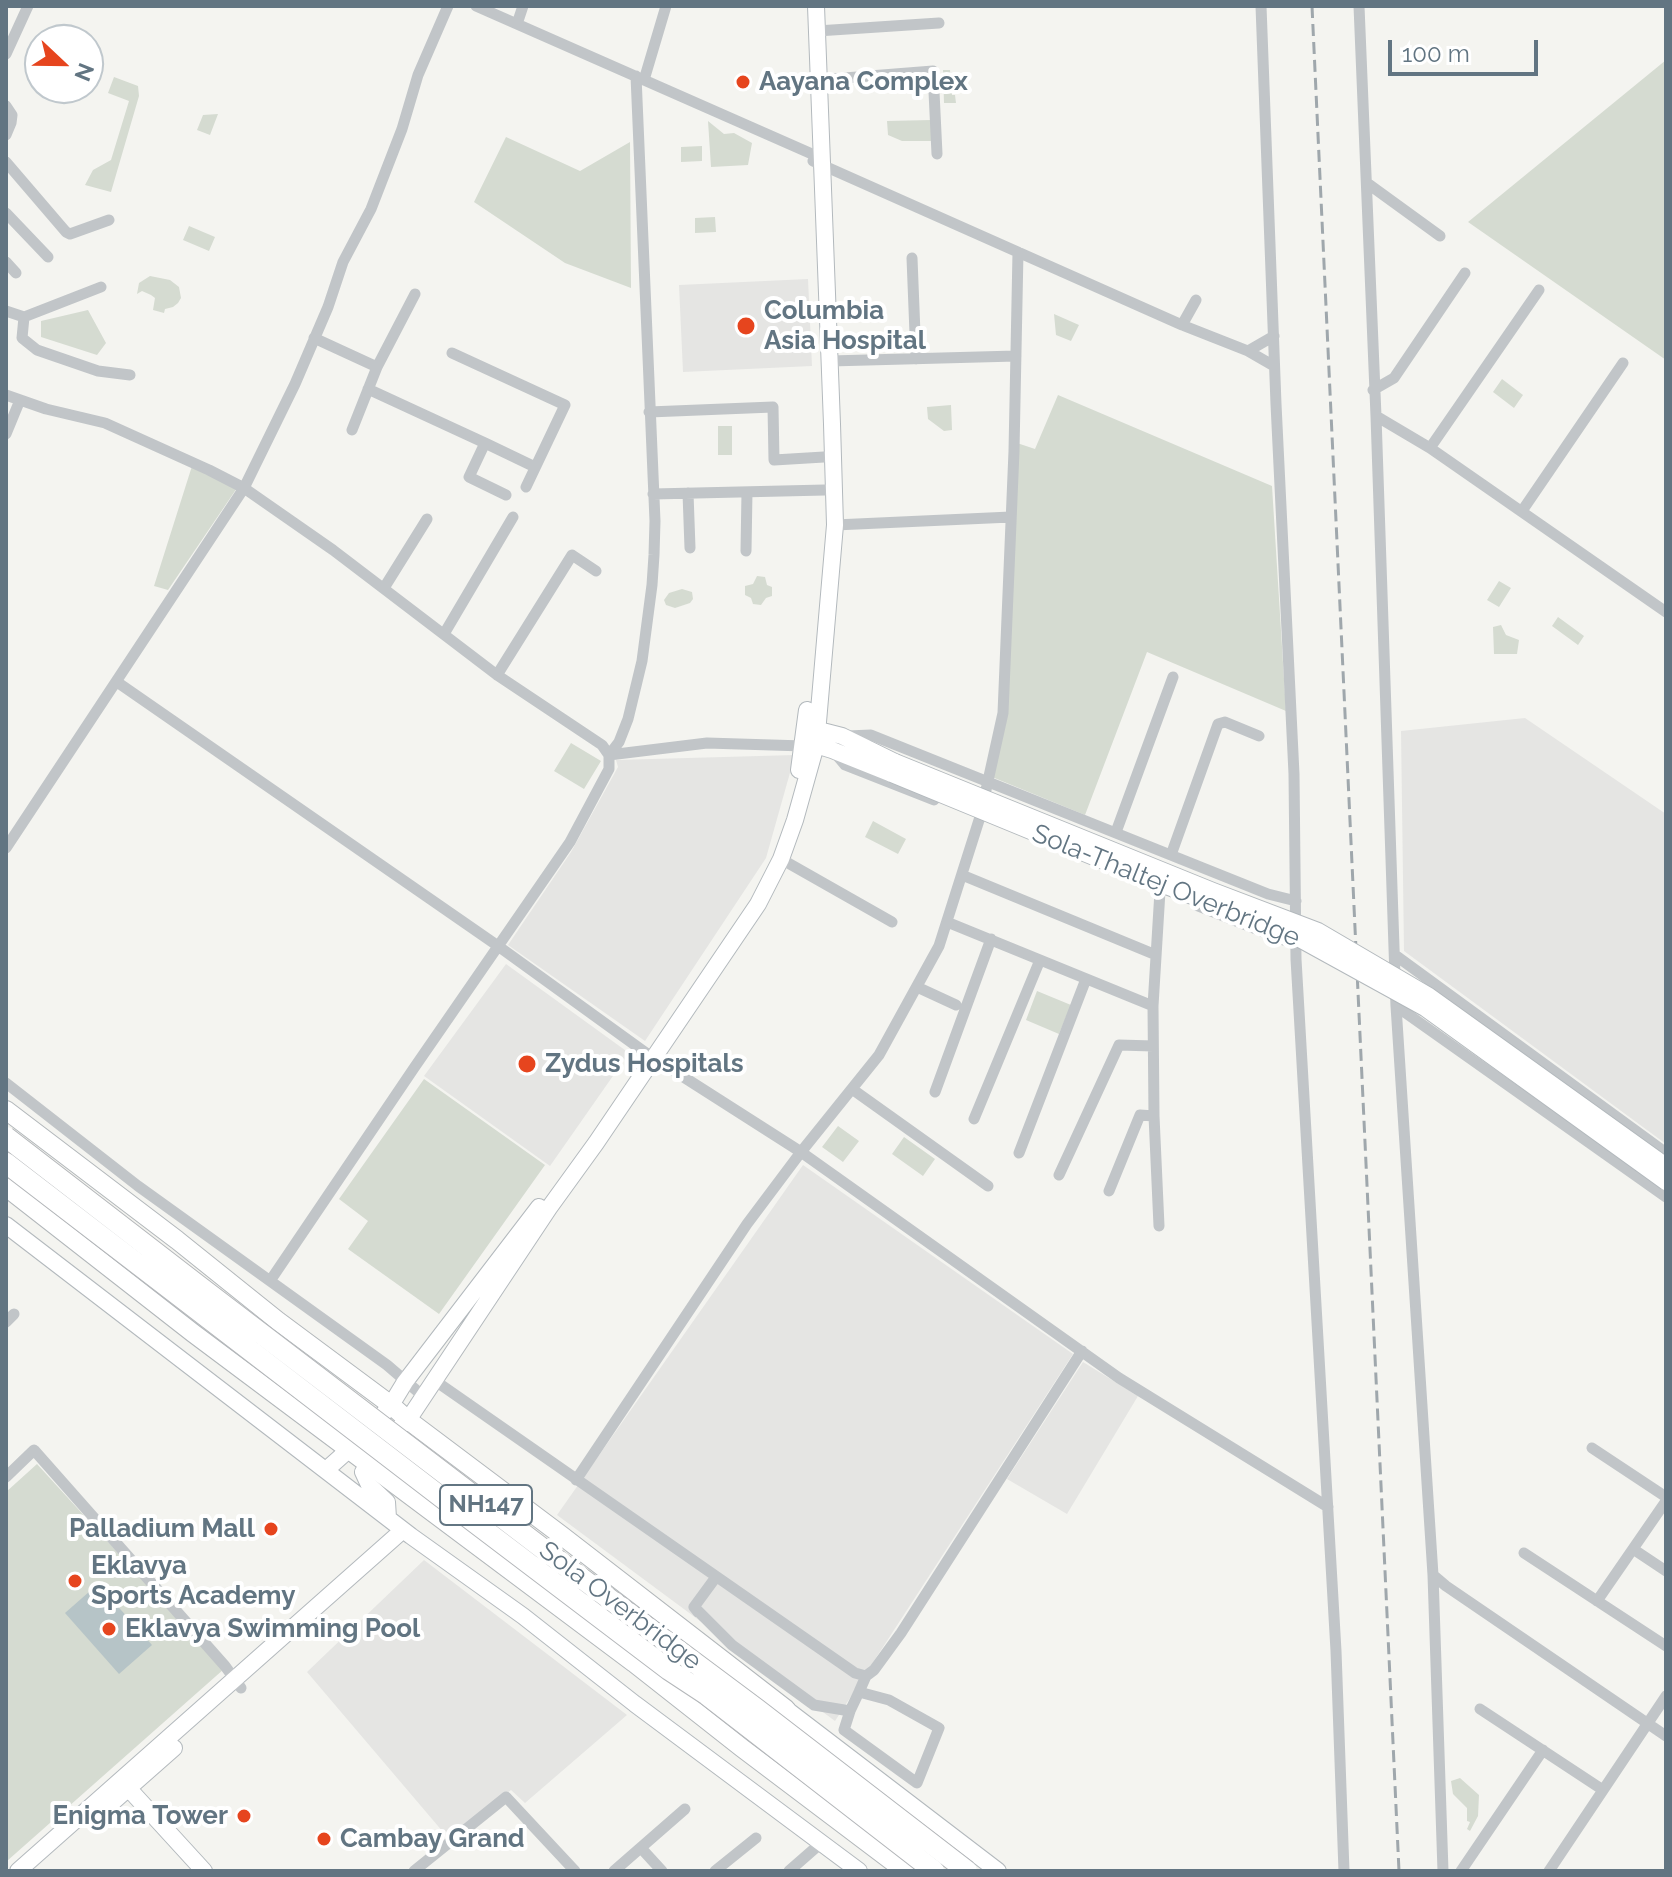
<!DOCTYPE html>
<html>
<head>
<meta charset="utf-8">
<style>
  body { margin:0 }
  #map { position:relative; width:1672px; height:1877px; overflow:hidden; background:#f4f4f0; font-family:Raleway,sans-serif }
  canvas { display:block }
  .frame { position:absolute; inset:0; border:8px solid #627582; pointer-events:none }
  .north { position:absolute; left:24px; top:24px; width:80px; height:80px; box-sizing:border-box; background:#fff; border:2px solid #c0c8cd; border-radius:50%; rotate:112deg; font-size:22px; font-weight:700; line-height:32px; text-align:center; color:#627582 }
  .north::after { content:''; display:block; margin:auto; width:28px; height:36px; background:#e6451e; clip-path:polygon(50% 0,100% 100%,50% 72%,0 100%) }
  .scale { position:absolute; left:1388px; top:40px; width:150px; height:36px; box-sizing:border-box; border:4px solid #627582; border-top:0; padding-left:10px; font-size:24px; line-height:28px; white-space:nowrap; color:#627582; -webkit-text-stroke:6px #fff; paint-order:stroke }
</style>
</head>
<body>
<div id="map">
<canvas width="1672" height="1877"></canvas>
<div class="frame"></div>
<div class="north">N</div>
<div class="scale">100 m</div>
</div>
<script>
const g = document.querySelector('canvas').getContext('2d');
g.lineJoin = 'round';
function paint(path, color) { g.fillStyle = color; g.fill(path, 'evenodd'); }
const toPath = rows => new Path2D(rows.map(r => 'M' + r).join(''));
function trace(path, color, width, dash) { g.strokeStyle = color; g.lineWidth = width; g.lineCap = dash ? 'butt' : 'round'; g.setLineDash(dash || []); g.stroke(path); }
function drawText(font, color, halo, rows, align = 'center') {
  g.font = font + ' Raleway,sans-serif'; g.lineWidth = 8; g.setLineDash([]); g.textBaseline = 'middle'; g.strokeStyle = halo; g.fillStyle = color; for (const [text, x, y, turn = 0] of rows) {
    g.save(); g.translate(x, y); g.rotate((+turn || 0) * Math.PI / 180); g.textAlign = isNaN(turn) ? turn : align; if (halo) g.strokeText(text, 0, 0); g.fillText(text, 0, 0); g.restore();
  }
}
const built = toPath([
  [808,279,812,366,683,372,679,285],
  [1525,718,1666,814,1666,1144,1404,951,1401,731],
  [795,755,766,858,645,1041,508,945,571,852,618,767,616,760],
  [506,964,629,1053,550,1166,424,1076],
  [803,1165,1073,1354,835,1721,557,1515],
  [1083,1362,1138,1396,1067,1514,1007,1479],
  [424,1560,627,1715,525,1803,511,1790,449,1839,307,1672]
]);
const green = toPath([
  [1666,60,1666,360,1468,222],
  [943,70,950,70,952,95,955,95,956,103,944,103],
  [114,77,138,86,139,96,111,192,85,185,93,170,111,160,129,101,108,93],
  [218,114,210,135,197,130,203,115],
  [931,120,932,141,902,141,888,135,887,121],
  [708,121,724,134,734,133,752,143,748,165,711,167],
  [506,137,580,171,630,142,631,288,565,263,474,202],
  [702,146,702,161,681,162,681,147],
  [715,217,716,232,695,233,695,218],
  [189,226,215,237,209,251,183,240],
  [150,276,170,280,179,287,181,298,178,303,173,307,165,309,164,313,153,310,155,298,151,295,142,291,137,294,139,283],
  [88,310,106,343,97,355,41,337,41,321],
  [1054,314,1079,325,1071,341,1056,335],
  [1502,379,1523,395,1514,408,1493,392],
  [1058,395,1272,486,1286,711,1147,652,1085,815,992,777,1006,713,1017,443,1035,449],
  [951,405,952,430,944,431,928,419,927,407],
  [718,426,732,426,732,455,718,455],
  [192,466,237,488,168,590,154,586],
  [757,576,765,577,767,585,772,587,772,596,766,598,761,605,753,604,751,598,745,595,745,586,753,584],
  [1499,581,1511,588,1499,607,1487,600],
  [682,589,692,592,693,599,690,603,675,608,666,605,664,600,669,593],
  [1558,617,1584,636,1578,645,1552,626],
  [1501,625,1506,635,1519,640,1517,654,1494,654,1493,627],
  [571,743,601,761,584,789,554,771],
  [873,821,906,839,898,854,865,837],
  [1037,991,1071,1005,1059,1034,1026,1020],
  [424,1079,545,1165,439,1314,348,1249,368,1221,339,1199],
  [838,1126,859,1141,843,1162,822,1147],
  [904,1137,935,1159,923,1176,892,1154],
  [37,1464,224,1669,7,1861,6,1492],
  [1460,1778,1479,1795,1478,1816,1470,1831,1467,1829,1470,1822,1467,1821,1467,1808,1453,1794,1451,1781]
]);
const water = toPath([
  [98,1584,152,1645,119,1674,65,1613]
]);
const street = toPath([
  [476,6,812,154],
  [1261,6,1276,404,1294,774,1296,959,1336,1651,1344,1871],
  [1359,6,1376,416,1396,1006,1433,1575,1446,1586,1666,1736],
  [517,24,523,6],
  [817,31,939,23],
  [6,54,28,6],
  [644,80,666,6],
  [819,80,933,71,937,154],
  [6,106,12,115,11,123,6,135],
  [813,161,1182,325,1248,351,1274,366],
  [6,162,66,232,70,234,109,220],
  [1367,183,1440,236],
  [6,213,48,257],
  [912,258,916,359],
  [6,262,16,273],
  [6,311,24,317,101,287],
  [24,317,22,338,37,350,98,371,130,375],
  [1182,325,1196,300],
  [314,338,377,367,415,294],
  [1248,351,1274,336],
  [452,353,565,405,526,487],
  [830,361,1016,356],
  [368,389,485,443],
  [1373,390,1394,378,1465,273],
  [6,395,46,409,105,423,209,470,244,488,333,550,497,675,602,745,609,755,609,769,570,842,414,1068,270,1281],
  [649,412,773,407,774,460,824,457],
  [1376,416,1430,448,1666,612],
  [352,430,377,367],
  [6,434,20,400],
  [1430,448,1539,290],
  [688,493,690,548],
  [653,494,825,490],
  [506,495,469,477,485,443,535,467],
  [1522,511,1623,363],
  [835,525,1011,517],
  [746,551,747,492],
  [384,588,427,519],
  [444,634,513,517],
  [497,675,572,555,596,571],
  [117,682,498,946,646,1053,801,1152,1119,1378,1328,1507],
  [848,736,871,735,1268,894,1296,901],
  [835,753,845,765,934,800],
  [609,755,619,742,628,719,642,661,652,585,654,555,655,521,636,76],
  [609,755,707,743,804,746],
  [1116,832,1173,677],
  [6,848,244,488,295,384,328,307,343,262,371,209,402,129,418,75,448,6],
  [1171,855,1218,724,1225,722,1259,736],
  [781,859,892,922],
  [962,875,1156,955],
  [1198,906,1296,945],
  [947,922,1153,1006],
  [1395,955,1666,1153],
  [917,987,956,1005],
  [1396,1006,1666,1197],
  [6,1083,138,1186,387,1365,423,1396],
  [852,1089,988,1186],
  [935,1092,991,939],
  [1154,1116,1159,1226],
  [974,1119,1040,960],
  [1019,1153,1086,979],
  [1059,1175,1119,1045,1153,1046],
  [1109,1191,1140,1115,1154,1116,1153,1006,1160,891],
  [6,1322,14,1314],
  [434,1380,855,1673,866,1676,874,1670,901,1633,1082,1351],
  [1592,1448,1666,1497],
  [6,1477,34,1450,225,1666,241,1688],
  [576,1480,747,1224,801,1152,879,1055,939,946,980,817,1003,713,1014,451,1018,252],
  [1633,1549,1666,1571],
  [1524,1553,1666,1646],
  [1433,1575,1443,1871],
  [1597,1601,1666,1501],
  [694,1607,732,1645,814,1705,850,1711],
  [698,1612,694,1607,716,1577],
  [859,1692,889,1700,939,1728,917,1783,844,1730,850,1711,859,1692,866,1676],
  [1480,1709,1603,1790],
  [641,1848,662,1871],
  [414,1871,506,1797,575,1871],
  [614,1871,685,1809],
  [715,1871,756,1838],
  [789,1871,821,1843],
  [1461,1871,1543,1750],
  [1549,1871,1666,1696]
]);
const secondary = toPath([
  [807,727,842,736,895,762],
  [807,746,816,745,832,750,892,774],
  [799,770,807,710],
  [6,1225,411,1536,523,1616,635,1704,859,1871],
  [400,1427,408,1420,549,1208,596,1143,758,904,781,859,795,820,816,745,835,525,832,424,816,6],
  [374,1456,363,1472,369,1485,387,1502,388,1518],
  [326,1470,363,1437,391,1405,405,1382,539,1207],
  [786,1709,998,1871],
  [129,1789,204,1871],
  [98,1815,174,1748],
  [18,1871,403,1530]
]);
const primary = toPath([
  [6,1110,177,1240,278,1321,391,1405,408,1420,561,1535,786,1709],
  [6,1187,193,1333,634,1663,742,1748,905,1871]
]);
const rail = toPath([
  [1312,6,1399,1871]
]);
const secondaryBridge = toPath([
  [895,762,1213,891,1318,931,1429,996,1666,1166],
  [892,774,1140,876,1287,932,1425,1008,1666,1182]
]);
const highwayBridge = toPath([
  [6,1137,199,1286,572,1571,757,1709,967,1871],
  [6,1163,445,1500,669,1670,707,1695,934,1871]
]);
const markers = [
  [743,82,8,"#e6451e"],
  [746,326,10,"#e6451e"],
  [527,1064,10,"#e6451e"],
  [271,1529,8,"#e6451e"],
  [75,1581,8,"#e6451e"],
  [109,1629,8,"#e6451e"],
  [244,1816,8,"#e6451e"],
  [324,1839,8,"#e6451e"]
];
const shields = [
  [486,1505,92]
];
const shieldNames = [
  ["NH147",486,1505]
];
const poiNames = [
  ["Aayana Complex",759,82],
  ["Columbia",764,311],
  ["Asia Hospital",764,341],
  ["Zydus Hospitals",545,1064],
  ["Palladium Mall",255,1529,"right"],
  ["Eklavya",91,1566],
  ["Sports Academy",91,1596],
  ["Eklavya Swimming Pool",125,1629],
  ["Enigma Tower",228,1816,"right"],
  ["Cambay Grand",340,1839]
];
const streetNames = [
  ["Sola-Thaltej Overbridge",1166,886,22],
  ["Sola Overbridge",620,1606,37]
];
paint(built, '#e5e5e3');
paint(green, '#d5dbd1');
paint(water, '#b6c4c7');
trace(secondary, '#b3b9bd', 18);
trace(primary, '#b2b7ba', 20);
trace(street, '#c1c5c8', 11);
trace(secondary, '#fff', 16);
trace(primary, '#fff', 18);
trace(rail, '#9fa7ac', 3, [12, 6]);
trace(secondaryBridge, '#b3b9bd', 18, []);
trace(highwayBridge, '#b4b7ba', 22, []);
trace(secondaryBridge, '#fff', 16);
trace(highwayBridge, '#fff', 20);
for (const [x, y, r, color] of markers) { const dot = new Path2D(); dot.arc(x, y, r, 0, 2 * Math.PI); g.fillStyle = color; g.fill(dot); trace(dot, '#fff', 3); }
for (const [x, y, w] of shields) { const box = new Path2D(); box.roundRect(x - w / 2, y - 20, w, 40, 6); g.fillStyle = '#fff'; g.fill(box); trace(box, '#627582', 2); }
drawText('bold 24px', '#627582', null, shieldNames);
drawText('bold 26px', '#627582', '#fff', poiNames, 'left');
drawText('26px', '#627582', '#fff', streetNames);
</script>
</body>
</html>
